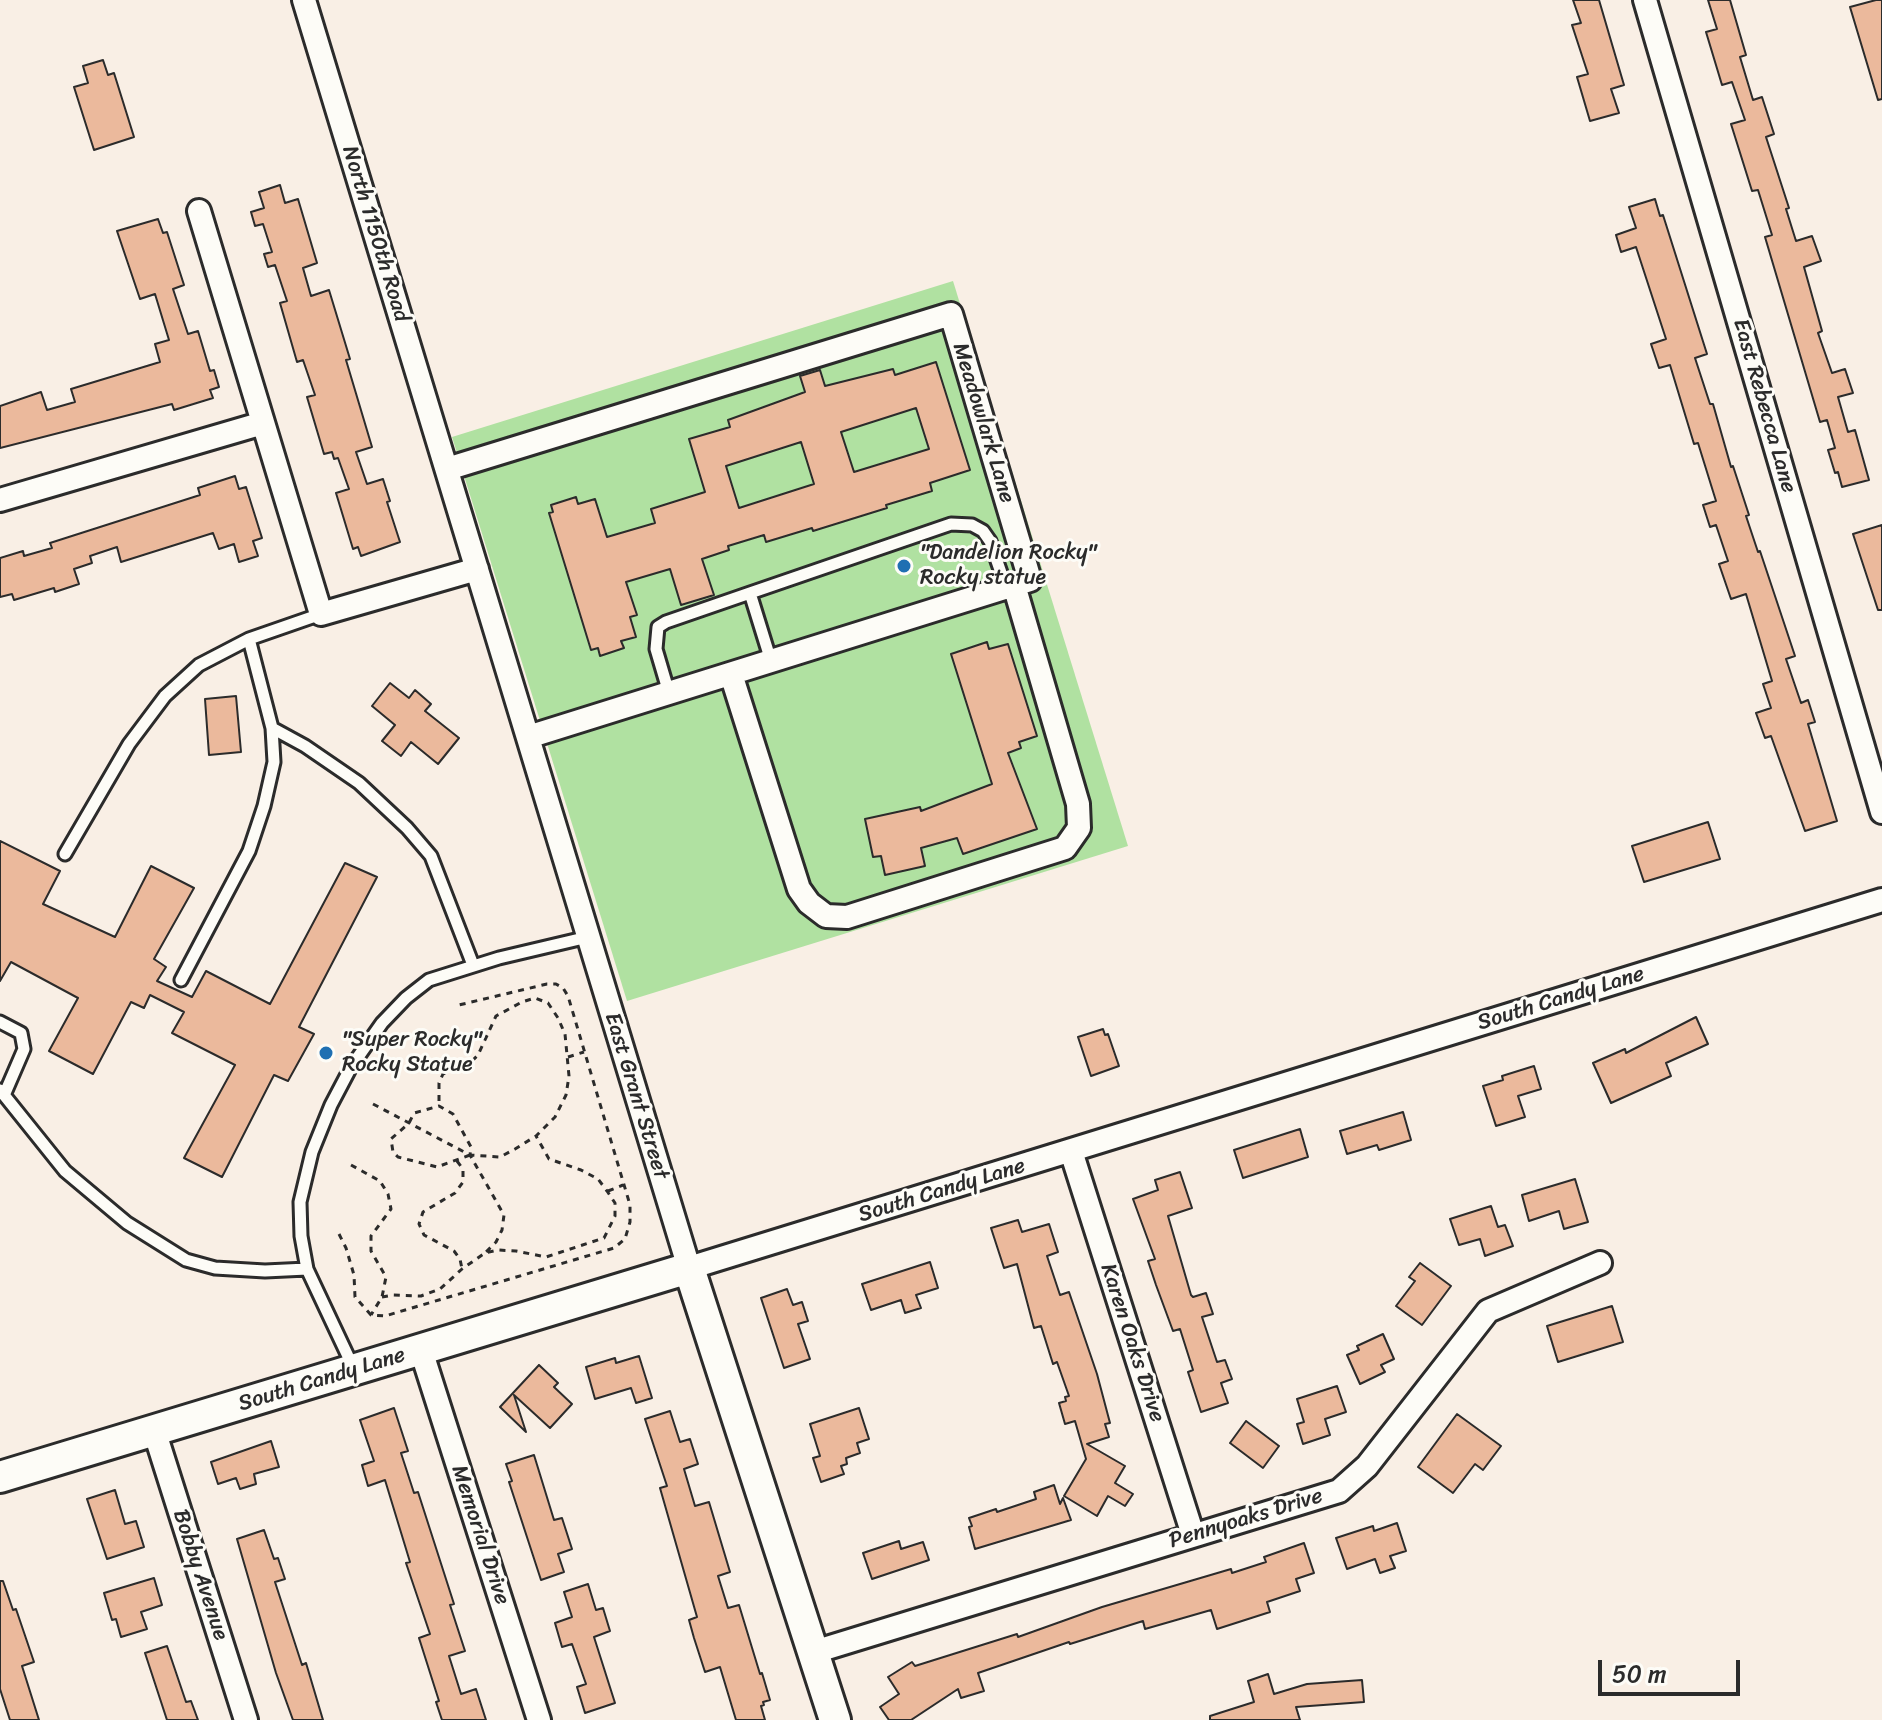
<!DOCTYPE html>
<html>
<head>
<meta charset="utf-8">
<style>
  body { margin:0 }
  #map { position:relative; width:1882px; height:1720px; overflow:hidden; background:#f9efe5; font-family:Sriracha,sans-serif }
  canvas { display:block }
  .scale { position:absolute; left:1598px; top:1660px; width:142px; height:36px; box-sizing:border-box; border:4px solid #2b2b2b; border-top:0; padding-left:10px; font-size:24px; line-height:28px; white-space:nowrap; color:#2b2b2b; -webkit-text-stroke:6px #fdfcf7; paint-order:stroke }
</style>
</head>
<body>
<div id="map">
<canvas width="1882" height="1720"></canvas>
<div class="scale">50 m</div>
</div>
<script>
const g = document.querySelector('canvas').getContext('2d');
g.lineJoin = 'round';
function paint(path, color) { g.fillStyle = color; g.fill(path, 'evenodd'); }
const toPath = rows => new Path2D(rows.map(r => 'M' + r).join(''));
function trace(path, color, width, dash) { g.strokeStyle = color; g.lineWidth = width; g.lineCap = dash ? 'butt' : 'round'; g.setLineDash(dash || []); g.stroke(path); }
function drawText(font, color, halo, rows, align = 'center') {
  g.font = font + ' Sriracha,sans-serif'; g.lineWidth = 6; g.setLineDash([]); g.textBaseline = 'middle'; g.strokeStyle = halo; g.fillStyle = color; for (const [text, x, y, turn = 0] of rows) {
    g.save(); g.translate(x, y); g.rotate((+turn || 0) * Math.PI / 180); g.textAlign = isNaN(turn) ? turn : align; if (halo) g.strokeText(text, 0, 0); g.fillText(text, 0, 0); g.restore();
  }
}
const green = toPath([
  [953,281,1128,846,627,1001,452,437]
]);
const building = toPath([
  [1573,0,1599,0,1624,85,1611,89,1619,113,1590,121,1577,77,1588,74,1572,25,1581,23,1573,0],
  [1708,0,1730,0,1746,55,1740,57,1753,100,1762,97,1774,134,1766,137,1789,208,1786,209,1796,241,1812,236,1821,261,1804,267,1822,331,1818,333,1832,373,1845,369,1853,393,1838,397,1848,432,1855,430,1869,480,1842,487,1838,472,1835,473,1828,450,1835,448,1827,420,1820,422,1765,237,1772,235,1758,190,1752,191,1731,124,1745,120,1732,82,1722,85,1706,32,1717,29,1708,0],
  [1876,0,1882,0,1882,99,1878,100,1850,7,1876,0],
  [103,60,108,75,114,73,134,137,94,150,74,87,88,83,83,66,103,60],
  [280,185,285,203,298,199,317,263,303,268,311,296,329,290,350,359,346,360,372,447,356,452,367,484,383,479,390,501,387,502,400,542,361,556,358,547,353,549,336,493,349,489,338,458,334,459,332,452,324,454,307,397,315,395,303,360,297,362,280,303,287,301,275,265,268,267,264,254,272,252,263,224,255,226,251,212,264,208,259,192,280,185],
  [1655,199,1660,216,1663,215,1707,354,1695,358,1710,404,1713,404,1731,467,1733,466,1749,515,1746,516,1758,552,1760,551,1795,656,1786,659,1801,703,1808,700,1815,722,1808,724,1837,821,1805,831,1771,736,1765,738,1756,713,1771,708,1763,684,1772,681,1746,594,1731,599,1719,564,1728,561,1716,525,1710,527,1703,505,1716,501,1698,443,1694,444,1670,365,1659,368,1651,344,1666,339,1636,247,1621,252,1616,235,1636,228,1629,207,1655,199],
  [158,219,163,233,167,232,184,285,173,289,188,334,198,331,210,371,214,370,219,387,210,390,213,398,174,410,172,404,0,448,0,406,41,392,47,410,75,402,71,389,160,362,155,344,169,340,155,294,140,299,117,231,158,219],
  [936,362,970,470,930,483,932,491,886,505,887,508,813,531,812,528,766,542,764,535,728,546,729,550,702,559,714,595,681,605,670,569,626,582,637,615,630,617,636,637,621,641,624,648,600,656,598,648,591,650,549,513,553,512,551,505,576,497,578,504,595,499,607,537,655,523,651,509,705,492,689,439,730,427,728,420,805,392,800,376,820,370,825,386,893,369,895,375,936,362],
  [916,408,929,449,854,472,841,432,916,408],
  [801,442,814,484,739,508,726,466,801,442],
  [235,476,239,489,246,487,262,538,253,541,258,556,239,562,234,544,219,549,213,533,121,562,117,547,90,556,92,563,74,569,79,584,55,592,54,588,14,600,12,594,0,597,0,558,23,551,24,556,52,548,50,543,200,495,198,488,235,476],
  [1882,525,1882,610,1878,610,1853,534,1882,525],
  [987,642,989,649,1008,644,1037,736,1019,742,1021,748,1008,753,1037,829,963,854,957,838,921,848,925,866,885,875,881,856,873,857,865,819,920,807,921,811,992,784,951,654,987,642],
  [390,683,409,698,415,690,431,704,425,711,459,738,438,764,411,742,401,756,382,741,395,725,372,706,390,683],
  [236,696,241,752,209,755,205,699,236,696],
  [1708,822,1720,859,1644,882,1632,846,1708,822],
  [0,841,60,871,43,904,115,937,151,866,194,888,154,959,166,967,157,981,192,997,206,971,270,1004,345,863,377,877,299,1027,314,1034,288,1081,274,1075,222,1177,184,1158,235,1065,172,1033,184,1012,150,995,144,1008,131,1002,93,1074,49,1051,78,998,11,962,0,981,0,841],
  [1696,1017,1708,1044,1666,1063,1671,1076,1611,1103,1593,1063,1625,1049,1626,1053,1696,1017],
  [1103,1029,1105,1035,1108,1034,1119,1066,1091,1076,1078,1037,1103,1029],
  [1534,1066,1541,1089,1518,1096,1525,1117,1496,1126,1483,1086,1503,1080,1502,1076,1534,1066],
  [1403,1112,1411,1140,1379,1150,1377,1145,1347,1154,1340,1131,1403,1112],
  [1300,1129,1308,1157,1243,1178,1234,1150,1300,1129],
  [1180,1172,1192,1208,1168,1216,1191,1295,1193,1297,1206,1293,1213,1314,1202,1317,1217,1362,1225,1360,1232,1379,1221,1383,1228,1403,1201,1412,1188,1372,1193,1370,1180,1329,1173,1331,1156,1285,1148,1261,1155,1259,1133,1199,1158,1190,1155,1180,1180,1172],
  [1575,1179,1588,1222,1564,1229,1559,1211,1529,1221,1522,1195,1575,1179],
  [1491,1206,1498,1227,1505,1225,1513,1246,1485,1256,1480,1239,1459,1245,1450,1219,1491,1206],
  [1018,1220,1022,1232,1049,1224,1058,1252,1047,1256,1060,1295,1069,1292,1097,1374,1110,1423,1105,1424,1109,1437,1087,1444,1125,1466,1115,1483,1133,1494,1125,1506,1108,1496,1097,1516,1064,1496,1086,1459,1075,1421,1065,1424,1059,1403,1066,1401,1065,1397,1069,1396,1057,1362,1053,1364,1041,1326,1034,1328,1017,1264,1004,1268,991,1228,1018,1220],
  [930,1262,938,1288,916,1295,921,1308,905,1313,901,1300,871,1310,862,1284,930,1262],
  [1420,1263,1451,1286,1422,1325,1396,1306,1415,1281,1409,1277,1420,1263],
  [787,1289,793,1305,802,1302,808,1321,798,1324,810,1359,784,1368,761,1298,787,1289],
  [1612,1306,1623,1342,1558,1362,1547,1326,1612,1306],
  [1383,1334,1394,1359,1381,1365,1385,1372,1360,1384,1347,1355,1359,1350,1357,1346,1383,1334],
  [639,1356,652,1398,636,1403,631,1388,595,1399,586,1367,615,1358,616,1363,639,1356],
  [539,1365,558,1383,554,1387,572,1404,550,1428,514,1395,526,1432,500,1407,539,1365],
  [1337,1386,1346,1412,1325,1419,1330,1435,1303,1444,1297,1424,1304,1422,1297,1399,1337,1386],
  [394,1408,408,1451,401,1453,414,1493,418,1492,454,1604,450,1605,465,1651,449,1656,461,1694,476,1689,486,1720,442,1720,436,1702,439,1701,419,1638,430,1634,406,1563,410,1562,385,1480,368,1486,362,1465,374,1461,360,1420,394,1408],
  [859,1408,869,1439,857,1443,860,1453,846,1458,847,1464,841,1466,844,1474,821,1482,813,1458,820,1456,810,1424,859,1408],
  [670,1411,680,1442,690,1439,698,1464,684,1469,695,1506,709,1502,730,1572,718,1576,728,1608,739,1605,760,1674,762,1673,770,1700,763,1702,764,1705,761,1706,765,1720,736,1720,720,1667,705,1672,694,1638,689,1620,697,1617,660,1488,667,1486,645,1419,670,1411],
  [1457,1414,1501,1446,1483,1470,1475,1464,1453,1493,1418,1467,1457,1414],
  [1246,1421,1279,1446,1263,1468,1230,1443,1246,1421],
  [271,1441,279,1467,254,1474,256,1484,240,1489,236,1478,218,1484,211,1462,271,1441],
  [534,1455,554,1520,562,1518,572,1549,558,1554,564,1572,541,1580,509,1482,512,1481,506,1464,534,1455],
  [1054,1485,1060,1504,1063,1498,1071,1520,975,1549,969,1527,972,1526,969,1518,996,1509,997,1512,1036,1499,1034,1492,1054,1485],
  [115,1490,125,1524,136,1521,144,1547,107,1559,87,1499,115,1490],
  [1397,1523,1406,1551,1390,1556,1395,1568,1380,1573,1375,1559,1347,1569,1336,1538,1373,1526,1374,1531,1397,1523],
  [264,1530,274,1559,278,1558,285,1579,275,1582,302,1665,306,1663,323,1720,293,1720,276,1673,237,1539,264,1530],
  [899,1541,901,1549,923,1542,929,1560,872,1579,863,1553,899,1541],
  [1304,1543,1314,1573,1296,1579,1300,1591,1267,1602,1270,1612,1217,1629,1211,1610,1145,1629,1143,1621,1070,1644,1069,1642,978,1673,984,1691,961,1698,958,1689,911,1720,889,1720,880,1707,899,1694,888,1677,912,1662,915,1666,1017,1634,1018,1637,1102,1607,1231,1569,1232,1573,1266,1562,1264,1557,1304,1543],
  [154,1578,162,1605,141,1612,147,1629,121,1637,116,1619,112,1620,104,1593,154,1578],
  [0,1581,3,1581,13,1610,16,1609,34,1662,22,1666,39,1720,10,1720,0,1689,0,1581],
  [588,1584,596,1610,603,1608,610,1631,594,1637,615,1703,585,1713,577,1687,586,1684,572,1644,562,1647,555,1623,572,1617,564,1592,588,1584],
  [167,1646,186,1702,191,1701,198,1720,167,1720,145,1653,167,1646],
  [1268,1674,1274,1694,1307,1684,1362,1680,1364,1702,1296,1707,1300,1720,1210,1720,1210,1716,1254,1702,1248,1681,1268,1674]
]);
const path = toPath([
  [568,1057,584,1052],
  [373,1104,470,1155,500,1157,515,1149,536,1136,555,1117,566,1095,569,1076,565,1034,558,1018,548,1003,535,998,522,1002,496,1016,478,1055,470,1063,443,1074,439,1083,439,1106],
  [470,1155,437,1167,398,1157,393,1152,391,1139,409,1123,414,1113,439,1106,453,1114,471,1147,470,1155,504,1215,502,1230,496,1242,485,1253],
  [457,1161,463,1169,463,1182,455,1193,423,1212,419,1224,424,1235,454,1251,460,1259,462,1269],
  [351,1165,380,1181,388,1194,391,1209,371,1236,371,1251,386,1277,382,1297,371,1315],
  [608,1191,623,1185],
  [339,1234,346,1248,354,1275,355,1297,371,1315,385,1316,614,1248,625,1239,630,1222,630,1205,568,996,563,988,556,984,547,984,459,1005],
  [382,1297,393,1295,421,1296,440,1289,462,1269,485,1253,498,1250,516,1251,546,1257,604,1238,615,1216,615,1203,607,1191,598,1179,581,1170,549,1159,536,1136]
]);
const service = toPath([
  [771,661,750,593,951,524,972,525,983,531,990,541,1006,587],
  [669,693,656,649,658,627,666,622,750,593],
  [272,728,305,746,359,783,407,828,431,856,473,965],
  [65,854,129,744,165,696,199,665,249,639,321,614],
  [181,980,249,851,264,806,274,762,272,728,249,639],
  [0,1022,21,1033,24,1049,5,1093],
  [0,1090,65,1171,127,1223,186,1260,215,1268,265,1271,307,1269],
  [354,1369,307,1269,301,1236,300,1202,312,1152,331,1105,351,1067,382,1023,406,998,429,980,499,958,588,937]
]);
const minor = toPath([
  [304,0,689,1268,1882,900],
  [1645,0,1882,812],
  [199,211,321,614,477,569],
  [447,469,951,314,1030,580,528,737],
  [0,500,263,423],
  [731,674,799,889,809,903,826,916,847,917,1065,848,1079,828,1078,804,1014,585],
  [1071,1151,1193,1535],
  [421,1350,539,1720],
  [154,1430,246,1720],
  [814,1652,1339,1491,1367,1466,1488,1311,1600,1263]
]);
const secondary = toPath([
  [0,1477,689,1268,835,1720]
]);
const markers = [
  [904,566,8,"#1f6fb2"],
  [326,1053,8,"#1f6fb2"]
];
const streetNames = [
  ["North 1150th Road",375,234,73],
  ["East Rebecca Lane",1764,406,74],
  ["Meadowlark Lane",983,423,73],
  ["South Candy Lane",1561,999,-17],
  ["East Grant Street",636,1096,73],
  ["South Candy Lane",942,1191,-17],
  ["Karen Oaks Drive",1132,1343,72],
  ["South Candy Lane",322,1380,-17],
  ["Pennyoaks Drive",1246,1519,-17],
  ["Memorial Drive",480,1535,72],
  ["Bobby Avenue",200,1575,72]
];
const poiNames = [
  ["\"Dandelion Rocky\"",920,553],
  ["Rocky statue",920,578],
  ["\"Super Rocky\"",342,1040],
  ["Rocky Statue",342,1065]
];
paint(green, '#b0e1a1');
paint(building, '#ebb99c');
trace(building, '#2b2b2b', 2);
trace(service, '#2b2b2b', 17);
trace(minor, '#2b2b2b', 28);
trace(secondary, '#2b2b2b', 36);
trace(path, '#2b2b2b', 3, [6, 6]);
trace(service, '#fdfcf7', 11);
trace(minor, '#fdfcf7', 22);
trace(secondary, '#fdfcf7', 30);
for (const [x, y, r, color] of markers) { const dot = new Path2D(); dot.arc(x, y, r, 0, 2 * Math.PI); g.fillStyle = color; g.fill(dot); trace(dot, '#fdfcf7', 3); }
drawText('22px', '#2b2b2b', '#fdfcf7', streetNames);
drawText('22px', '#2b2b2b', '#fdfcf7', poiNames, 'left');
</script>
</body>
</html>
